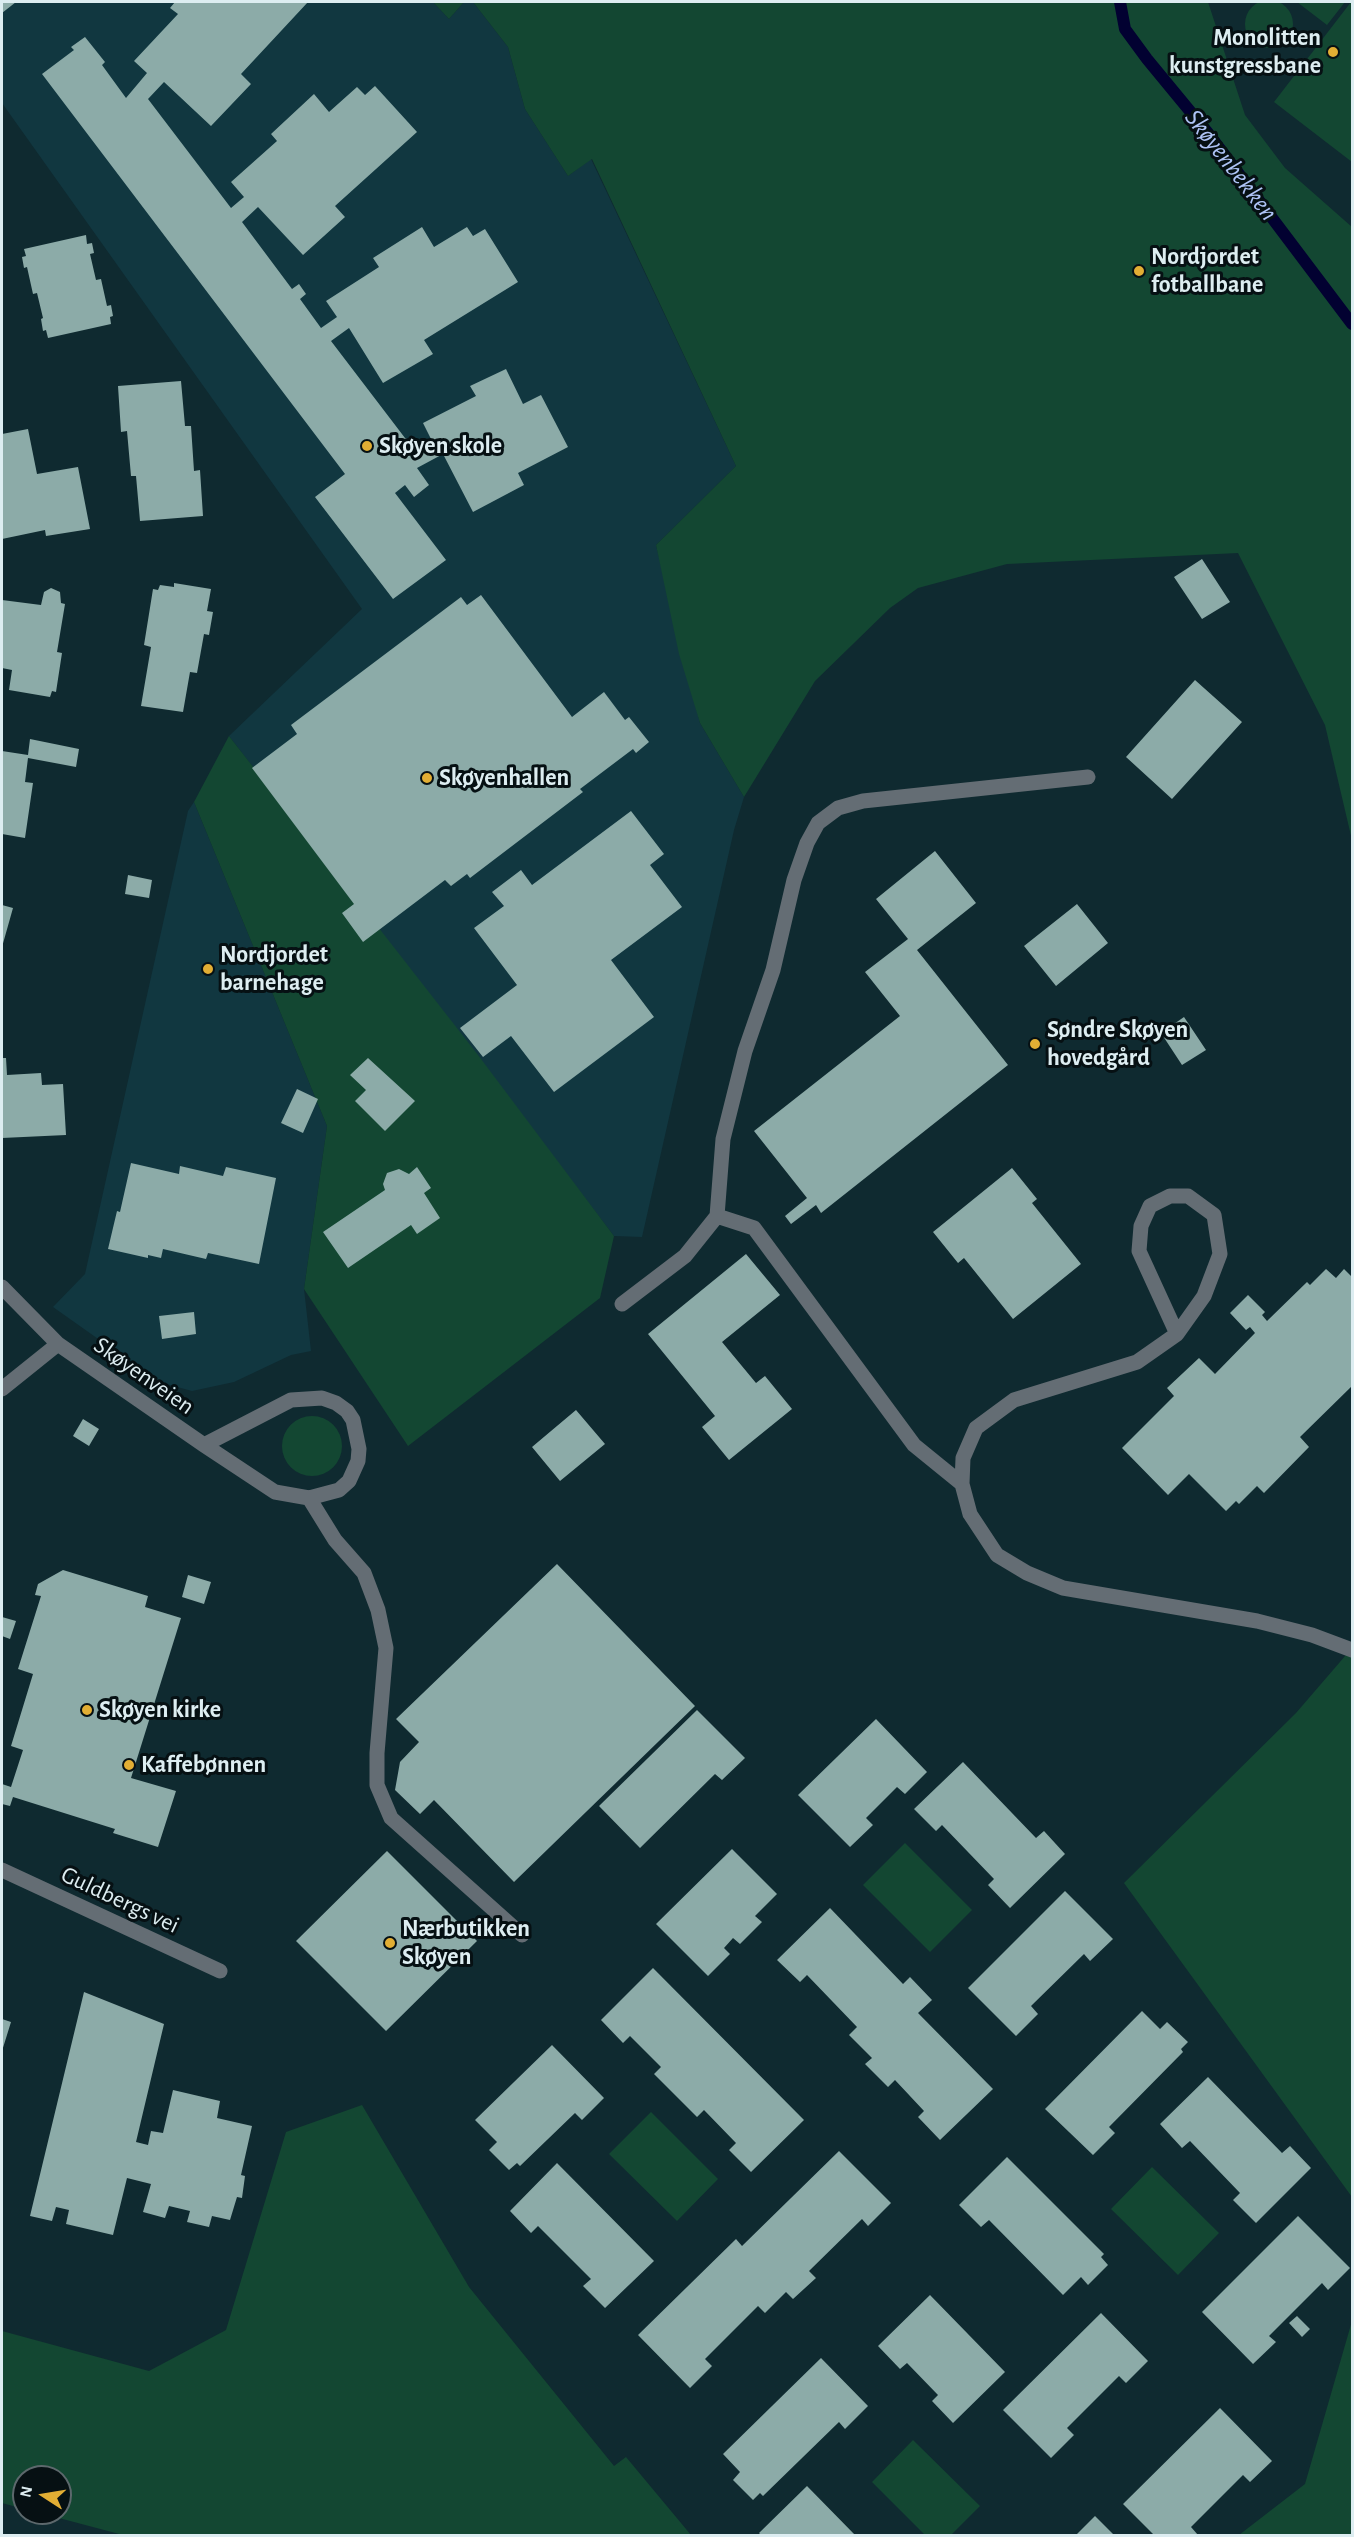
<!DOCTYPE html>
<html>
<head>
<meta charset="utf-8">
<style>
  body { margin:0 }
  #map { position:relative; width:1354px; height:2537px; overflow:hidden; background:#0f2a30; font-family:"Alegreya Sans",sans-serif }
  canvas { display:block }
  .frame { position:absolute; inset:0; border:3px solid #ddedf1; pointer-events:none }
  .north { position:absolute; left:12px; top:2465px; width:60px; height:60px; box-sizing:border-box; background:#061013; border:2px solid #5c686c; border-radius:50%; rotate:282deg; font-size:16px; font-weight:700; line-height:24px; text-align:center; color:#ddedf1 }
  .north::after { content:''; display:block; margin:auto; width:21px; height:27px; background:#e2ae34; clip-path:polygon(50% 0,100% 100%,50% 72%,0 100%) }
</style>
</head>
<body>
<div id="map">
<canvas width="1354" height="2537"></canvas>
<div class="frame"></div>
<div class="north">N</div>
</div>
<script>
const g = document.querySelector('canvas').getContext('2d');
g.lineJoin = 'round';
function paint(path, color) { g.fillStyle = color; g.fill(path, 'evenodd'); }
const toPath = rows => new Path2D(rows.map(r => 'M' + r).join(''));
function trace(path, color, width, dash) { g.strokeStyle = color; g.lineWidth = width; g.lineCap = dash ? 'butt' : 'round'; g.setLineDash(dash || []); g.stroke(path); }
function drawText(font, color, halo, rows, align = 'center') {
  g.font = font + ' "Alegreya Sans",sans-serif'; g.lineWidth = 6; g.setLineDash([]); g.textBaseline = 'middle'; g.strokeStyle = halo; g.fillStyle = color; for (const [text, x, y, turn = 0] of rows) {
    g.save(); g.translate(x, y); g.rotate((+turn || 0) * Math.PI / 180); g.textAlign = isNaN(turn) ? turn : align; if (halo) g.strokeText(text, 0, 0); g.fillText(text, 0, 0); g.restore();
  }
}
const built = toPath([
  [2,2,433,2,449,19,464,2,473,2,508,47,525,109,568,176,591,159,736,466,656,545,700,723,744,797,734,830,642,1237,614,1236,229,736,362,609,2,103],
  [194,802,327,1126,304,1289,311,1351,291,1355,234,1382,192,1391,159,1382,53,1307,85,1274,188,811]
]);
const green = toPath([
  '1245 24a24 24 0 1 1 48 0a24 24 0 1 1-48 0Z',
  [433,2,464,2,449,19],
  [473,2,1208,2,1245,115,1285,168,1352,227,1352,840,1325,725,1238,553,1007,564,918,588,890,608,815,681,744,797,700,723,679,654,656,545,736,466,592,159,568,176,525,109,508,47],
  [1297,2,1345,2,1327,25],
  [1351,2,1352,2,1352,162,1274,102],
  [229,736,478,1055,614,1236,600,1298,408,1446,304,1289,327,1126,194,802],
  '282 1446a30 30 0 1 1 60 0a30 30 0 1 1-60 0Z',
  [1352,1648,1352,2197,1124,1883,1296,1713],
  [905,1843,972,1910,930,1952,863,1885],
  [362,2105,469,2287,614,2466,626,2457,691,2535,123,2535,40,2513,60,2513,60,2477,24,2477,24,2509,2,2503,2,2331,149,2371,226,2330,286,2132],
  [651,2112,718,2179,677,2221,609,2154],
  [1152,2167,1219,2233,1178,2275,1111,2209],
  [1352,2321,1352,2535,1239,2535,1305,2484],
  [913,2440,980,2506,951,2535,925,2535,872,2482]
]);
const stream = toPath([
  [1120,2,1125,29,1147,59,1208,133,1352,324]
]);
const building = toPath([
  [2,2,16,2,2,13],
  [175,2,308,2,241,74,251,84,211,126,164,82,148,99,231,208,244,197,231,182,277,141,271,134,314,94,329,112,357,87,365,95,375,86,417,132,335,206,345,217,303,255,258,207,242,222,292,289,299,284,306,294,300,299,321,328,337,317,326,301,379,267,373,258,422,227,434,247,467,227,473,236,485,229,518,282,424,340,433,354,383,383,349,328,331,341,405,438,420,444,431,439,423,423,476,396,470,386,506,369,523,404,541,395,568,447,518,473,524,485,473,512,443,454,417,468,429,485,414,497,405,485,395,493,446,560,393,599,315,497,345,474,42,74,74,50,71,47,85,37,105,62,102,65,126,98,147,73,134,61,178,14,170,8],
  [86,235,87,244,92,243,94,253,90,254,96,280,101,279,107,306,111,305,113,316,110,317,111,324,48,338,46,330,43,331,41,319,43,318,37,293,33,294,27,267,24,268,22,257,26,256,24,249],
  [181,381,185,426,191,426,194,471,200,470,203,516,140,521,136,476,131,476,127,431,121,432,118,386],
  [28,429,37,474,78,467,90,529,46,536,45,530,2,539,2,434],
  [1202,559,1230,602,1202,619,1174,577],
  [174,583,211,589,207,611,213,612,209,635,204,634,197,673,190,672,183,712,141,706,151,647,144,645,153,589,158,590,160,585,174,587],
  [51,588,60,592,61,603,65,604,57,652,62,653,56,692,52,691,50,697,9,690,12,670,2,668,2,600,41,605,44,592],
  [481,595,572,717,604,692,625,720,629,717,649,742,636,753,633,749,580,789,583,792,470,878,467,874,451,886,445,880,363,942,342,913,354,904,252,768,297,734,291,725,461,597,467,605],
  [1195,680,1242,722,1172,799,1126,757],
  [30,739,79,749,76,767,28,758,25,782,33,783,25,838,2,834,2,751,28,755],
  [631,811,664,854,650,865,682,907,611,960,654,1017,554,1092,511,1036,483,1057,460,1028,517,985,474,928,504,906,492,892,521,870,532,885],
  [935,851,976,903,917,950,1008,1065,821,1213,816,1205,791,1224,785,1216,807,1198,754,1131,900,1016,865,972,908,939,876,899],
  [128,875,152,880,149,898,125,894],
  [1077,904,1108,943,1056,986,1024,946],
  [2,905,13,908,2,947],
  [1184,1017,1206,1050,1182,1065,1161,1033],
  [2,1058,6,1058,7,1075,41,1073,42,1085,63,1084,66,1135,2,1138],
  [368,1058,415,1101,385,1131,355,1101,366,1090,350,1075],
  [297,1089,318,1099,303,1133,281,1123],
  [131,1163,179,1174,180,1166,223,1176,226,1167,276,1178,259,1264,208,1253,206,1259,163,1249,161,1258,148,1255,148,1258,108,1249,117,1211,120,1212],
  [417,1167,431,1188,424,1193,440,1218,417,1234,411,1225,348,1268,323,1232,385,1190,383,1184,387,1173,399,1169,409,1174],
  [1012,1168,1037,1199,1032,1203,1081,1264,1013,1319,964,1258,958,1263,933,1232],
  [746,1254,780,1295,722,1342,756,1383,765,1376,792,1409,729,1460,702,1427,715,1416,648,1334],
  [1326,1269,1336,1278,1344,1269,1352,1277,1352,1386,1300,1437,1309,1447,1264,1493,1257,1486,1239,1504,1236,1501,1226,1511,1189,1474,1168,1495,1122,1448,1174,1396,1167,1388,1199,1358,1215,1374,1255,1333,1250,1327,1246,1330,1230,1313,1248,1295,1265,1312,1262,1315,1267,1321,1307,1282,1310,1285],
  [194,1312,196,1334,162,1339,159,1316],
  [576,1410,605,1444,560,1481,532,1447],
  [83,1419,99,1429,89,1446,73,1436],
  [557,1564,695,1706,514,1882,434,1800,420,1814,395,1790,400,1762,419,1742,396,1719],
  [63,1570,148,1596,145,1607,181,1618,131,1778,176,1791,158,1847,113,1833,115,1829,13,1797,10,1806,2,1804,2,1784,11,1787,23,1750,11,1746,33,1674,18,1669,41,1596,35,1595,38,1584],
  [188,1575,211,1582,204,1604,182,1597],
  [2,1617,16,1621,10,1639,2,1636],
  [697,1710,745,1758,722,1780,715,1774,640,1848,599,1806],
  [876,1719,927,1772,905,1794,897,1787,866,1818,873,1825,850,1847,798,1795],
  [963,1762,1036,1838,1044,1831,1065,1854,1010,1908,988,1885,994,1879,942,1825,936,1831,914,1809],
  [732,1849,777,1894,755,1916,762,1922,740,1944,733,1938,724,1948,730,1954,708,1976,656,1924],
  [387,1851,477,1941,386,2031,296,1941],
  [1065,1891,1113,1939,1090,1961,1084,1954,1031,2006,1038,2014,1016,2036,968,1988],
  [830,1908,903,1984,910,1977,932,2000,918,2013,993,2089,940,2140,918,2117,924,2111,895,2080,888,2087,865,2064,872,2058,849,2035,857,2027,807,1975,800,1982,777,1960],
  [653,1968,804,2120,751,2172,729,2150,736,2143,704,2110,697,2117,654,2074,661,2067,630,2036,623,2043,601,2020],
  [84,1992,164,2024,136,2142,148,2145,151,2131,163,2133,173,2090,220,2101,217,2118,252,2126,241,2175,245,2176,242,2198,237,2197,230,2220,212,2216,209,2227,187,2222,190,2211,169,2206,165,2218,143,2212,151,2184,127,2178,113,2235,66,2224,69,2210,56,2207,52,2221,30,2216],
  [1142,2011,1160,2029,1167,2022,1188,2042,1181,2049,1183,2052,1109,2127,1115,2133,1093,2155,1045,2109],
  [2,2019,11,2022,2,2051],
  [552,2045,604,2098,582,2120,575,2113,520,2166,517,2163,509,2170,489,2150,497,2142,475,2120],
  [1208,2077,1282,2153,1290,2146,1311,2168,1256,2223,1233,2200,1240,2193,1190,2141,1182,2148,1160,2124],
  [839,2151,891,2203,868,2226,862,2219,809,2271,816,2278,793,2299,786,2292,765,2313,758,2306,705,2359,712,2366,690,2388,638,2335,736,2239,742,2246],
  [1007,2157,1104,2254,1101,2257,1108,2265,1088,2285,1081,2277,1063,2295,989,2220,981,2227,959,2205],
  [557,2163,654,2261,605,2308,583,2286,591,2279,538,2226,531,2233,510,2211],
  [1298,2216,1350,2268,1328,2290,1322,2283,1269,2336,1276,2342,1253,2364,1202,2312],
  [930,2295,1005,2372,953,2423,932,2401,938,2395,907,2363,900,2369,878,2346],
  [1101,2313,1148,2361,1126,2383,1119,2376,1067,2428,1074,2435,1051,2458,1003,2410],
  [1297,2316,1310,2329,1302,2337,1289,2323],
  [821,2358,868,2406,845,2429,839,2422,763,2496,760,2493,753,2500,733,2480,740,2472,723,2454],
  [1220,2408,1272,2461,1250,2482,1243,2475,1191,2527,1198,2535,1154,2535,1123,2504],
  [807,2486,855,2535,761,2535,759,2533],
  [1095,2516,1114,2535,1076,2535]
]);
const minor = toPath([
  [717,1216,723,1139,745,1051,773,970,794,880,807,843,818,823,838,808,863,801,1088,777],
  [2,1287,58,1344,204,1445,275,1492,309,1498,339,1490,349,1481,358,1461,359,1449,353,1420,347,1411,336,1403,322,1398,291,1400,204,1445],
  [622,1304,685,1256,717,1216,754,1228,914,1445,962,1484],
  [1177,1334,1139,1251,1141,1226,1150,1206,1170,1196,1188,1196,1214,1215,1220,1254,1204,1296,1177,1334,1137,1362,1014,1400,976,1428,963,1458,962,1484,970,1514,997,1555,1027,1573,1063,1588,1257,1621,1312,1635,1352,1650],
  [2,1389,58,1344],
  [309,1498,335,1540,364,1573,378,1610,386,1648,377,1753,377,1785,391,1818,522,1935],
  [2,1870,220,1971]
]);
const markers = [
  [1333,52,6,"#e2ae34"],
  [1139,271,6,"#e2ae34"],
  [367,446,6,"#e2ae34"],
  [427,778,6,"#e2ae34"],
  [208,969,6,"#e2ae34"],
  [1035,1044,6,"#e2ae34"],
  [87,1710,6,"#e2ae34"],
  [129,1765,6,"#e2ae34"],
  [390,1943,6,"#e2ae34"]
];
const poiNames = [
  ["Monolitten",1321,38,"right"],
  ["kunstgressbane",1321,66,"right"],
  ["Nordjordet",1151,257],
  ["fotballbane",1151,285],
  ["Skøyen skole",379,446],
  ["Skøyenhallen",439,778],
  ["Nordjordet",220,955],
  ["barnehage",220,983],
  ["Søndre Skøyen",1047,1030],
  ["hovedgård",1047,1058],
  ["Skøyen kirke",99,1710],
  ["Kaffebønnen",141,1765],
  ["Nærbutikken",402,1929],
  ["Skøyen",402,1957]
];
const streetNames = [
  ["Skøyenveien",144,1376,35],
  ["Guldbergs vei",120,1900,25]
];
const waterNames = [
  ["Skøyenbekken",1231,165,52]
];
paint(built, '#113740');
paint(green, '#134732');
trace(stream, '#020131', 12);
paint(building, '#8caba8');
trace(minor, '#646d74', 15);
for (const [x, y, r, color] of markers) { const dot = new Path2D(); dot.arc(x, y, r, 0, 2 * Math.PI); g.fillStyle = color; g.fill(dot); trace(dot, '#061013', 2); }
drawText('bold 24px', '#ddedf1', '#061013', poiNames, 'left');
drawText('24px', '#ddedf1', '#061013', streetNames);
drawText('italic 26px', '#aec3f5', '#061013', waterNames);
</script>
</body>
</html>
